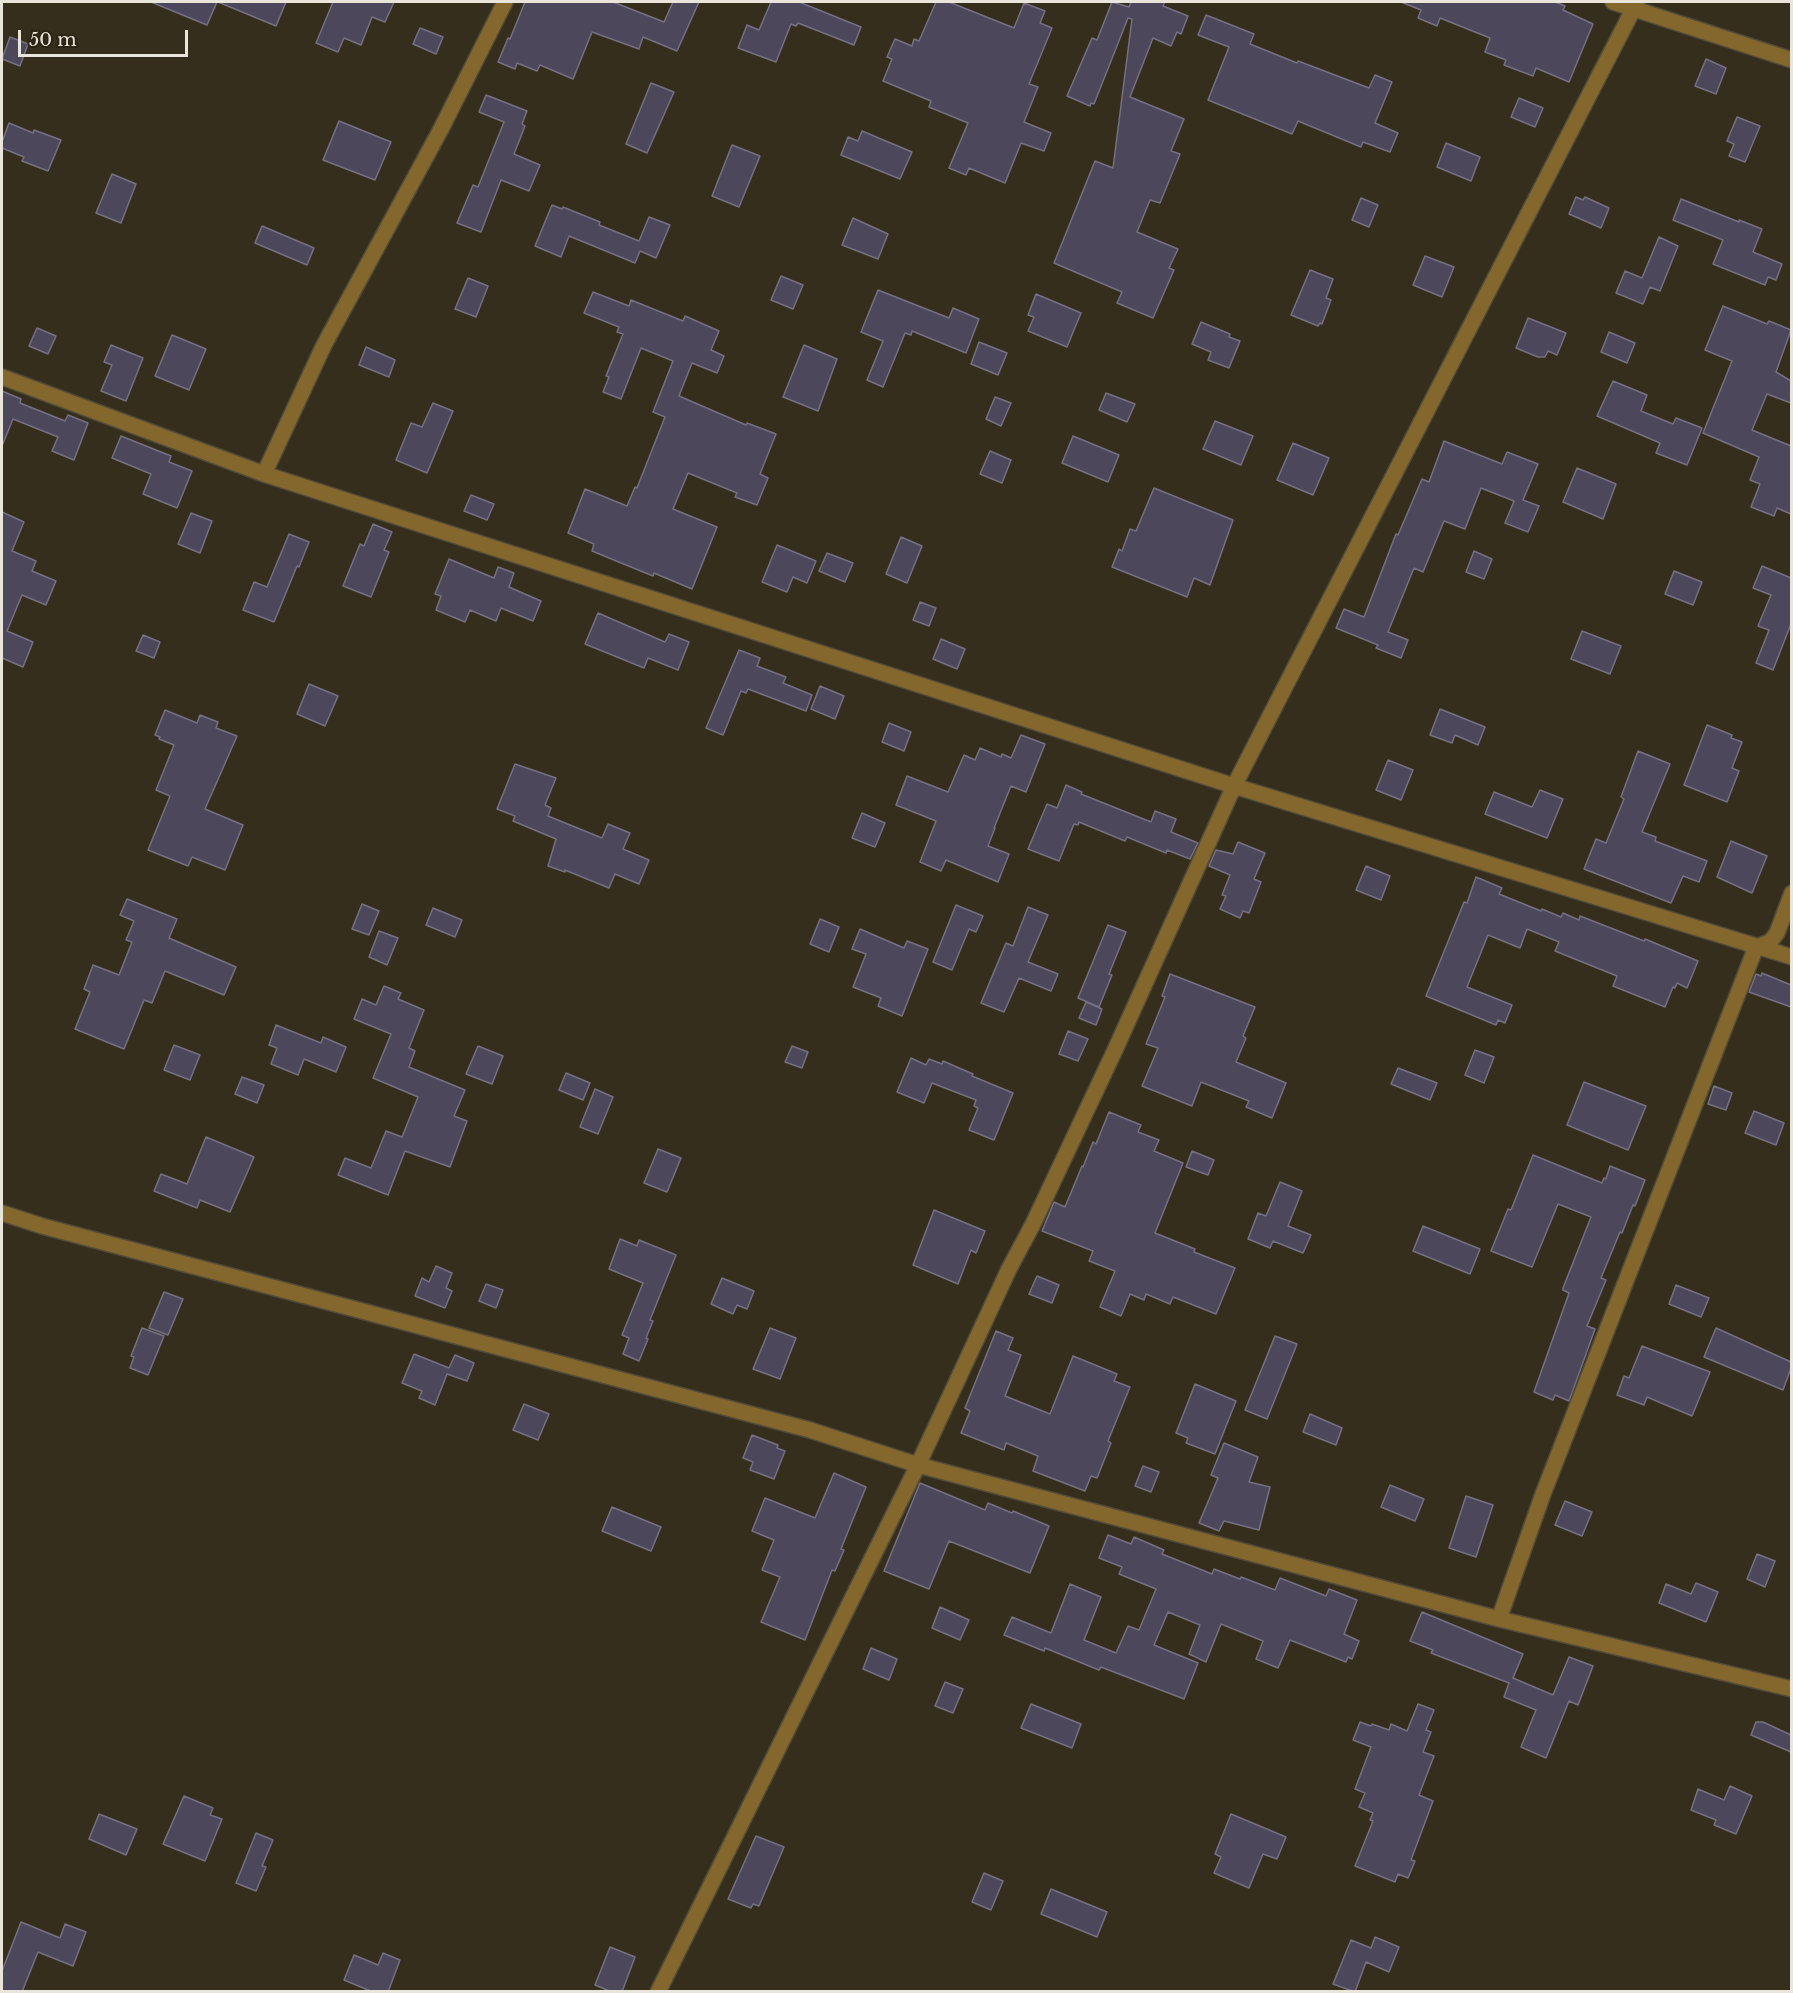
<!DOCTYPE html>
<html>
<head>
<meta charset="utf-8">
<style>
  body { margin:0 }
  #map { position:relative; width:1793px; height:1993px; overflow:hidden; background:#352e1c; font-family:"Libre Baskerville",serif }
  canvas { display:block }
  .frame { position:absolute; inset:0; border:3px solid #e9e5da; pointer-events:none }
  .scale { position:absolute; left:18px; top:30px; width:170px; height:27px; box-sizing:border-box; border:3px solid #e9e5da; border-top:0; padding-left:8px; font-size:18px; line-height:21px; white-space:nowrap; color:#e9e5da; -webkit-text-stroke:4px #2b2413; paint-order:stroke }
</style>
</head>
<body>
<div id="map">
<canvas width="1793" height="1993"></canvas>
<div class="frame"></div>
<div class="scale">50 m</div>
</div>
<script>
const g = document.querySelector('canvas').getContext('2d');
g.lineJoin = 'round';
function paint(path, color) { g.fillStyle = color; g.fill(path, 'evenodd'); }
const toPath = rows => new Path2D(rows.map(r => 'M' + r).join(''));
function trace(path, color, width, dash) { g.strokeStyle = color; g.lineWidth = width; g.lineCap = dash ? 'butt' : 'round'; g.setLineDash(dash || []); g.stroke(path); }
const building = toPath([
  [151,2,217,2,207,25,151,2],
  [218,2,286,2,276,26,218,2],
  [333,2,394,2,385,22,372,17,361,45,344,38,338,52,316,43,333,2],
  [525,2,613,2,664,22,673,2,699,2,677,51,643,37,639,49,592,32,573,79,540,65,537,71,517,63,515,69,498,62,508,38,510,39,525,2],
  [771,2,799,2,861,27,854,45,798,23,796,26,791,24,776,62,738,48,747,25,759,30,771,2],
  [936,2,949,2,1014,28,1024,3,1045,11,1040,23,1052,28,1029,84,1038,87,1024,122,1051,133,1044,151,1021,143,1005,183,969,168,966,175,949,168,968,123,929,107,931,101,883,81,892,59,887,57,895,39,912,46,914,39,919,41,936,2],
  [1112,2,1129,7,1131,2,1165,2,1163,6,1188,16,1181,34,1177,32,1171,46,1153,38,1130,97,1184,119,1171,151,1180,154,1160,203,1150,200,1137,232,1178,249,1169,268,1174,270,1153,318,1117,303,1122,292,1054,263,1095,161,1113,168,1132,19,1128,18,1094,104,1091,103,1090,106,1067,96,1092,38,1097,40,1112,2],
  [1401,2,1555,2,1565,6,1563,10,1593,24,1569,82,1536,68,1533,76,1504,65,1506,60,1485,52,1490,38,1440,18,1437,26,1418,18,1421,10,1401,2],
  [1206,15,1254,34,1250,44,1297,63,1298,61,1369,88,1375,75,1392,82,1375,123,1398,133,1390,152,1363,142,1361,147,1298,121,1292,134,1208,100,1229,47,1198,35,1206,15],
  [420,28,443,37,436,54,413,44,420,28],
  [10,37,28,44,20,66,2,59,10,37],
  [1706,59,1726,68,1716,94,1695,86,1706,59],
  [651,83,674,92,647,153,626,144,651,83],
  [486,95,527,111,522,124,525,126,514,154,540,165,529,191,501,180,481,232,457,223,473,185,478,187,504,122,479,112,486,95],
  [1519,98,1543,108,1535,127,1511,117,1519,98],
  [1737,117,1760,126,1745,162,1729,156,1734,144,1727,141,1737,117],
  [339,121,391,142,375,180,323,160,339,121],
  [9,123,33,133,34,130,61,140,48,171,22,161,24,157,2,148,2,142,9,123],
  [862,131,912,152,900,179,841,155,848,137,858,141,862,131],
  [1446,143,1480,157,1471,181,1437,167,1446,143],
  [732,145,760,156,739,207,712,196,732,145],
  [112,174,136,184,121,223,96,213,112,174],
  [1576,197,1583,200,1585,197,1609,208,1601,228,1569,214,1576,197],
  [1361,198,1378,205,1369,227,1352,220,1361,198],
  [1681,199,1739,222,1739,220,1762,229,1753,252,1782,264,1776,280,1768,277,1765,285,1713,264,1723,240,1673,220,1681,199],
  [552,205,562,209,563,207,600,222,599,225,639,241,649,217,670,225,656,258,640,251,635,263,569,236,561,257,535,246,552,205],
  [853,218,888,234,878,259,842,245,853,218],
  [262,226,314,248,307,265,255,243,262,226],
  [1659,237,1678,246,1660,291,1650,287,1643,304,1616,293,1625,271,1642,278,1659,237],
  [1425,256,1454,267,1442,297,1413,285,1425,256],
  [1310,270,1333,279,1326,298,1331,300,1322,324,1320,323,1318,326,1291,315,1310,270],
  [781,276,803,285,793,309,771,300,781,276],
  [468,278,488,286,476,317,455,309,468,278],
  [878,290,949,318,953,308,979,319,966,353,912,331,911,335,905,333,883,387,867,380,883,341,861,332,878,290],
  [593,292,629,306,631,300,683,321,685,316,719,331,711,350,724,356,717,373,692,363,679,396,746,425,747,423,776,434,760,474,768,478,757,505,735,497,737,493,688,473,673,509,717,527,692,589,654,573,653,576,592,551,594,544,568,533,585,489,627,506,635,487,637,488,665,417,653,412,673,361,641,348,621,399,603,392,609,377,606,376,623,334,617,332,619,327,584,313,593,292],
  [1036,294,1081,313,1067,347,1028,331,1034,317,1028,315,1036,294],
  [1723,306,1767,324,1769,321,1791,330,1776,372,1791,381,1791,403,1767,394,1752,430,1791,446,1791,514,1777,508,1774,516,1751,507,1760,484,1750,480,1759,457,1703,433,1732,361,1705,350,1723,306],
  [1528,318,1566,333,1557,355,1548,351,1545,357,1538,357,1516,348,1528,318],
  [1201,322,1230,334,1229,337,1240,341,1229,368,1208,360,1211,352,1192,344,1201,322],
  [37,328,56,336,48,354,29,346,37,328],
  [1609,332,1635,343,1627,363,1601,352,1609,332],
  [172,335,206,349,189,390,155,376,172,335],
  [979,342,1007,353,998,375,971,364,979,342],
  [111,345,143,358,126,401,101,391,112,365,104,362,111,345],
  [804,345,837,359,818,411,783,397,804,345],
  [366,347,395,360,389,377,359,365,366,347],
  [1613,381,1647,395,1641,411,1673,424,1676,418,1702,428,1687,465,1656,453,1660,443,1597,416,1613,381],
  [2,391,21,399,20,403,65,421,68,415,88,423,74,460,52,451,58,437,13,419,2,446,2,391],
  [1106,393,1135,404,1127,422,1099,410,1106,393],
  [995,397,1011,403,1001,426,986,419,995,397],
  [433,403,453,411,427,473,396,460,411,423,422,427,433,403],
  [1215,421,1253,436,1241,465,1203,449,1215,421],
  [121,436,171,456,169,462,192,471,177,508,143,494,151,474,112,458,121,436],
  [1073,436,1119,455,1108,482,1062,463,1073,436],
  [1444,441,1502,464,1507,452,1538,464,1523,500,1539,506,1528,532,1505,523,1514,501,1481,488,1465,529,1444,521,1423,572,1414,568,1388,632,1408,640,1401,658,1376,648,1378,645,1336,628,1344,609,1364,617,1396,534,1398,535,1422,479,1429,482,1444,441],
  [1293,443,1329,458,1313,495,1277,480,1293,443],
  [990,451,1011,460,1002,483,980,474,990,451],
  [1577,468,1616,484,1603,519,1563,502,1577,468],
  [1154,488,1233,520,1210,585,1194,578,1187,597,1112,567,1119,549,1122,551,1130,529,1136,531,1154,488],
  [471,495,494,504,487,520,464,511,471,495],
  [2,512,24,522,12,551,36,561,32,571,56,581,46,605,22,595,7,631,33,642,23,667,2,658,2,512],
  [191,513,212,521,200,553,178,544,191,513],
  [373,524,392,532,384,550,389,552,371,597,343,586,360,544,364,546,373,524],
  [289,534,309,542,299,567,297,566,274,622,243,610,254,582,267,587,289,534],
  [901,537,922,546,907,583,886,574,901,537],
  [777,545,816,561,807,583,793,577,787,592,762,582,777,545],
  [1474,551,1492,559,1484,579,1466,572,1474,551],
  [827,553,853,563,845,582,819,571,827,553],
  [449,559,494,578,498,567,514,573,509,587,541,601,533,621,501,608,496,621,470,610,465,622,436,610,441,596,435,594,449,559],
  [1762,566,1791,578,1791,624,1773,670,1756,663,1769,630,1758,626,1771,595,1753,588,1762,566],
  [1674,571,1702,582,1693,605,1665,594,1674,571],
  [920,602,936,608,929,626,913,620,920,602],
  [598,613,665,642,669,634,689,642,678,670,648,658,644,668,585,644,598,613],
  [1582,631,1621,646,1610,674,1571,659,1582,631],
  [143,635,160,642,154,658,136,651,143,635],
  [941,639,965,649,957,669,933,659,941,639],
  [739,650,760,658,757,666,786,677,783,683,812,695,806,711,748,689,746,693,741,691,723,735,706,728,739,650],
  [309,684,338,696,325,726,297,714,309,684],
  [820,686,844,696,835,719,811,709,820,686],
  [1440,709,1485,727,1478,745,1455,735,1452,743,1430,735,1440,709],
  [165,710,197,723,200,715,218,722,216,728,237,736,205,809,243,825,225,870,192,857,188,866,148,850,170,796,156,790,174,745,159,739,160,737,155,735,165,710],
  [889,723,911,732,904,751,882,742,889,723],
  [1707,725,1732,735,1731,738,1742,742,1732,768,1739,771,1727,802,1684,785,1707,725],
  [1021,735,1045,744,1026,792,1011,786,994,828,995,828,988,846,1009,854,998,882,946,860,941,871,920,862,936,821,896,805,907,776,948,792,964,755,975,760,980,748,1001,757,1002,754,1011,758,1021,735],
  [1638,751,1670,764,1642,832,1656,837,1655,841,1707,861,1699,882,1683,876,1671,903,1584,869,1596,839,1606,843,1624,799,1621,797,1638,751],
  [1388,760,1413,770,1401,800,1376,790,1388,760],
  [515,764,556,778,545,805,551,808,548,816,602,838,608,824,630,833,623,849,649,860,639,884,615,874,609,888,565,870,565,872,548,866,556,839,513,821,515,816,497,809,515,764],
  [1066,785,1082,792,1081,794,1151,822,1155,811,1176,819,1171,832,1198,843,1190,859,1167,850,1166,853,1127,837,1125,841,1079,822,1078,825,1074,824,1059,861,1028,849,1047,804,1057,808,1066,785],
  [1540,790,1563,799,1547,838,1485,814,1494,792,1532,807,1540,790],
  [862,813,885,823,875,847,852,838,862,813],
  [1731,841,1767,856,1752,893,1717,877,1731,841],
  [1238,842,1265,853,1254,879,1261,882,1249,913,1243,911,1240,918,1220,909,1226,896,1222,895,1230,875,1209,866,1216,850,1233,854,1238,842],
  [1366,866,1390,876,1381,900,1356,890,1366,866],
  [1476,877,1502,888,1499,894,1541,911,1542,909,1561,917,1563,913,1579,920,1580,916,1644,941,1645,939,1698,961,1687,988,1677,983,1675,988,1673,987,1665,1007,1613,986,1617,976,1555,951,1559,942,1527,929,1520,948,1488,935,1467,987,1512,1005,1505,1023,1498,1020,1496,1025,1426,996,1464,902,1467,903,1476,877],
  [127,899,177,919,169,938,236,967,224,995,165,971,152,1003,144,1000,124,1049,75,1029,90,992,84,989,93,965,119,975,132,942,126,940,134,921,120,915,127,899],
  [362,904,379,911,369,935,352,929,362,904],
  [956,905,983,916,976,932,969,929,952,970,933,962,956,905],
  [1028,907,1048,915,1028,962,1058,974,1051,991,1019,978,1004,1012,981,1003,1006,943,1013,946,1028,907],
  [433,908,462,920,455,937,426,925,433,908],
  [820,919,839,927,829,952,810,944,820,919],
  [1108,925,1126,932,1109,974,1112,975,1099,1007,1078,998,1108,925],
  [860,929,904,948,907,941,928,949,902,1016,878,1006,881,998,853,987,866,954,852,949,860,929],
  [379,931,398,938,387,965,369,957,379,931],
  [1762,973,1791,985,1791,1007,1749,992,1756,974,1761,976,1762,973],
  [1170,974,1255,1007,1243,1036,1246,1038,1236,1062,1286,1083,1272,1118,1246,1107,1249,1101,1201,1082,1192,1106,1142,1086,1158,1048,1146,1044,1165,997,1162,996,1170,974],
  [384,986,401,993,398,999,424,1010,409,1048,415,1051,409,1067,465,1090,454,1116,467,1121,450,1167,405,1151,388,1195,338,1175,345,1158,371,1168,386,1131,402,1137,418,1097,373,1078,391,1034,354,1019,362,999,376,1005,384,986],
  [1086,1002,1102,1009,1096,1025,1079,1018,1086,1002],
  [276,1025,321,1043,323,1037,346,1047,336,1072,304,1059,298,1075,271,1064,277,1048,269,1045,276,1025],
  [1068,1031,1088,1039,1078,1061,1059,1054,1068,1031],
  [174,1045,200,1055,190,1080,164,1070,174,1045],
  [478,1046,503,1056,492,1084,466,1074,478,1046],
  [792,1046,808,1052,802,1068,785,1062,792,1046],
  [1475,1050,1494,1057,1484,1083,1465,1075,1475,1050],
  [911,1058,926,1065,929,1059,942,1064,943,1061,973,1074,972,1076,1013,1093,994,1140,969,1130,978,1108,974,1106,976,1100,932,1083,924,1103,897,1092,911,1058],
  [1398,1068,1437,1083,1430,1100,1391,1084,1398,1068],
  [566,1073,590,1083,583,1100,559,1090,566,1073],
  [242,1077,264,1085,257,1103,235,1094,242,1077],
  [1584,1082,1646,1106,1628,1150,1567,1125,1584,1082],
  [1714,1086,1732,1093,1726,1110,1708,1104,1714,1086],
  [595,1089,613,1097,598,1134,580,1127,595,1089],
  [1754,1111,1784,1123,1776,1145,1745,1133,1754,1111],
  [1109,1112,1141,1125,1138,1132,1159,1140,1154,1151,1183,1163,1155,1233,1195,1249,1194,1252,1235,1268,1216,1314,1173,1297,1170,1304,1146,1294,1144,1300,1130,1294,1121,1316,1100,1307,1115,1271,1089,1261,1093,1251,1042,1231,1054,1202,1065,1207,1082,1166,1083,1167,1093,1142,1096,1144,1109,1112],
  [206,1137,254,1157,230,1212,200,1200,197,1208,154,1191,161,1174,187,1184,206,1137],
  [658,1149,681,1158,667,1192,644,1183,658,1149],
  [1192,1151,1214,1160,1208,1175,1186,1167,1192,1151],
  [1533,1155,1602,1183,1604,1178,1606,1179,1610,1166,1645,1180,1635,1206,1633,1205,1622,1233,1620,1232,1601,1278,1606,1280,1587,1326,1595,1329,1569,1401,1555,1395,1553,1400,1534,1392,1569,1293,1563,1290,1563,1288,1591,1217,1558,1204,1532,1267,1491,1251,1508,1209,1511,1210,1533,1155],
  [1280,1182,1302,1191,1288,1226,1311,1235,1303,1253,1273,1241,1270,1248,1248,1239,1258,1213,1266,1216,1280,1182],
  [934,1210,985,1231,976,1253,971,1250,958,1284,913,1265,934,1210],
  [1423,1226,1480,1249,1470,1274,1413,1251,1423,1226],
  [620,1239,637,1246,639,1240,676,1255,650,1320,653,1321,646,1338,648,1339,639,1361,623,1354,629,1338,622,1335,643,1283,609,1269,620,1239],
  [436,1266,452,1273,446,1288,452,1291,445,1308,415,1296,422,1278,429,1282,436,1266],
  [1037,1276,1059,1285,1052,1303,1029,1294,1037,1276],
  [722,1278,754,1291,747,1309,737,1305,733,1314,711,1304,722,1278],
  [486,1284,503,1290,496,1308,479,1301,486,1284],
  [1676,1285,1709,1298,1701,1317,1669,1304,1676,1285],
  [164,1292,183,1299,168,1335,149,1328,164,1292],
  [142,1328,164,1336,148,1375,130,1368,134,1357,131,1356,142,1328],
  [770,1328,796,1338,780,1379,753,1369,770,1328],
  [1716,1328,1791,1362,1791,1368,1783,1390,1704,1357,1716,1328],
  [996,1331,1013,1338,1008,1350,1021,1355,1005,1396,1050,1414,1073,1356,1117,1374,1114,1381,1130,1387,1108,1441,1111,1443,1097,1478,1091,1476,1085,1491,1033,1471,1038,1456,1006,1443,1004,1450,961,1433,970,1411,965,1408,996,1331],
  [1275,1336,1297,1344,1267,1419,1245,1410,1275,1336],
  [1642,1346,1710,1372,1692,1416,1647,1397,1644,1405,1617,1395,1624,1376,1629,1378,1642,1346],
  [414,1354,449,1368,455,1355,474,1363,467,1381,447,1374,435,1405,419,1398,422,1391,402,1383,414,1354],
  [1195,1384,1236,1401,1215,1454,1186,1443,1188,1438,1176,1433,1195,1384],
  [524,1404,549,1414,538,1440,513,1430,524,1404],
  [1310,1414,1342,1428,1336,1445,1303,1432,1310,1414],
  [752,1435,778,1445,777,1448,785,1451,774,1479,750,1470,753,1462,743,1458,752,1435],
  [1224,1443,1258,1457,1249,1482,1270,1487,1259,1530,1224,1521,1219,1531,1199,1523,1218,1478,1211,1475,1224,1443],
  [1143,1466,1159,1472,1151,1492,1135,1486,1143,1466],
  [834,1473,866,1487,841,1549,844,1550,835,1571,832,1570,805,1640,761,1622,780,1577,762,1570,774,1540,752,1531,765,1498,815,1518,834,1473],
  [920,1483,985,1510,988,1503,1012,1513,1013,1511,1049,1526,1030,1573,949,1541,929,1589,884,1571,920,1483],
  [1390,1485,1424,1499,1415,1521,1381,1507,1390,1485],
  [1466,1496,1493,1505,1476,1557,1449,1548,1466,1496],
  [1565,1501,1592,1512,1582,1536,1555,1525,1565,1501],
  [612,1507,661,1527,651,1551,602,1531,612,1507],
  [1108,1535,1131,1544,1134,1537,1164,1550,1162,1554,1212,1574,1214,1569,1240,1579,1241,1577,1275,1590,1280,1578,1326,1596,1329,1589,1357,1600,1344,1634,1359,1641,1352,1659,1348,1657,1346,1662,1290,1640,1278,1668,1256,1659,1263,1641,1221,1624,1206,1662,1189,1654,1200,1625,1168,1612,1154,1645,1198,1663,1184,1699,1101,1667,1099,1670,1045,1648,1044,1651,1004,1635,1012,1617,1051,1633,1070,1584,1101,1597,1084,1640,1116,1653,1128,1626,1139,1630,1156,1589,1119,1574,1122,1567,1099,1558,1108,1535],
  [1757,1554,1775,1561,1765,1587,1747,1579,1757,1554],
  [1696,1583,1718,1592,1706,1622,1659,1603,1666,1584,1691,1594,1696,1583],
  [940,1607,969,1620,960,1640,932,1628,940,1607],
  [1422,1612,1523,1654,1513,1678,1553,1695,1569,1657,1593,1666,1578,1705,1569,1701,1546,1758,1521,1747,1536,1710,1504,1697,1509,1683,1431,1653,1433,1650,1410,1641,1422,1612],
  [871,1648,897,1659,889,1680,863,1669,871,1648],
  [945,1682,963,1689,953,1713,935,1706,945,1682],
  [1031,1704,1081,1724,1072,1748,1021,1728,1031,1704],
  [1418,1704,1434,1710,1426,1730,1431,1732,1423,1752,1434,1756,1419,1795,1433,1801,1411,1860,1415,1861,1408,1878,1398,1874,1395,1882,1355,1866,1373,1821,1370,1820,1373,1813,1359,1807,1365,1793,1355,1789,1371,1747,1353,1740,1360,1722,1371,1726,1372,1724,1389,1730,1391,1724,1407,1731,1418,1704],
  [1756,1722,1763,1722,1791,1735,1791,1752,1751,1735,1756,1722],
  [1730,1786,1752,1796,1736,1834,1714,1825,1716,1820,1691,1810,1698,1789,1724,1800,1730,1786],
  [184,1796,213,1808,210,1815,222,1819,205,1861,163,1844,184,1796],
  [99,1814,137,1829,126,1855,89,1839,99,1814],
  [1231,1814,1286,1837,1277,1859,1263,1854,1249,1888,1214,1873,1221,1857,1215,1854,1231,1814],
  [256,1833,273,1840,262,1866,266,1867,256,1891,236,1883,256,1833],
  [756,1836,784,1847,759,1906,753,1904,751,1908,728,1899,756,1836],
  [984,1873,1003,1881,991,1910,972,1902,984,1873],
  [1051,1889,1107,1912,1097,1937,1041,1914,1051,1889],
  [21,1922,60,1938,65,1924,86,1932,73,1966,38,1952,22,1992,2,1992,2,1971,21,1922],
  [1375,1937,1399,1947,1389,1972,1366,1962,1355,1992,1333,1984,1351,1940,1371,1948,1375,1937],
  [610,1947,635,1957,622,1992,612,1992,595,1985,610,1947],
  [383,1953,400,1960,388,1992,373,1992,344,1980,354,1955,378,1965,383,1953]
]);
const minor = toPath([
  [1613,2,1792,60],
  [2,377,264,474,1234,786,1792,957],
  [264,474,324,345,441,129,505,2],
  [2,1213,42,1226,810,1430,918,1465,1208,1542,1499,1619,1792,1689],
  [1499,1619,1543,1494,1756,947,1770,942,1777,933,1792,893],
  [658,1992,918,1465,1009,1269,1033,1224,1115,1050,1234,786,1637,2]
]);
paint(building, '#4c475a');
trace(building, '#757084', 1.5);
trace(minor, '#524b3a', 18);
trace(minor, '#83672c', 15);
</script>
</body>
</html>
